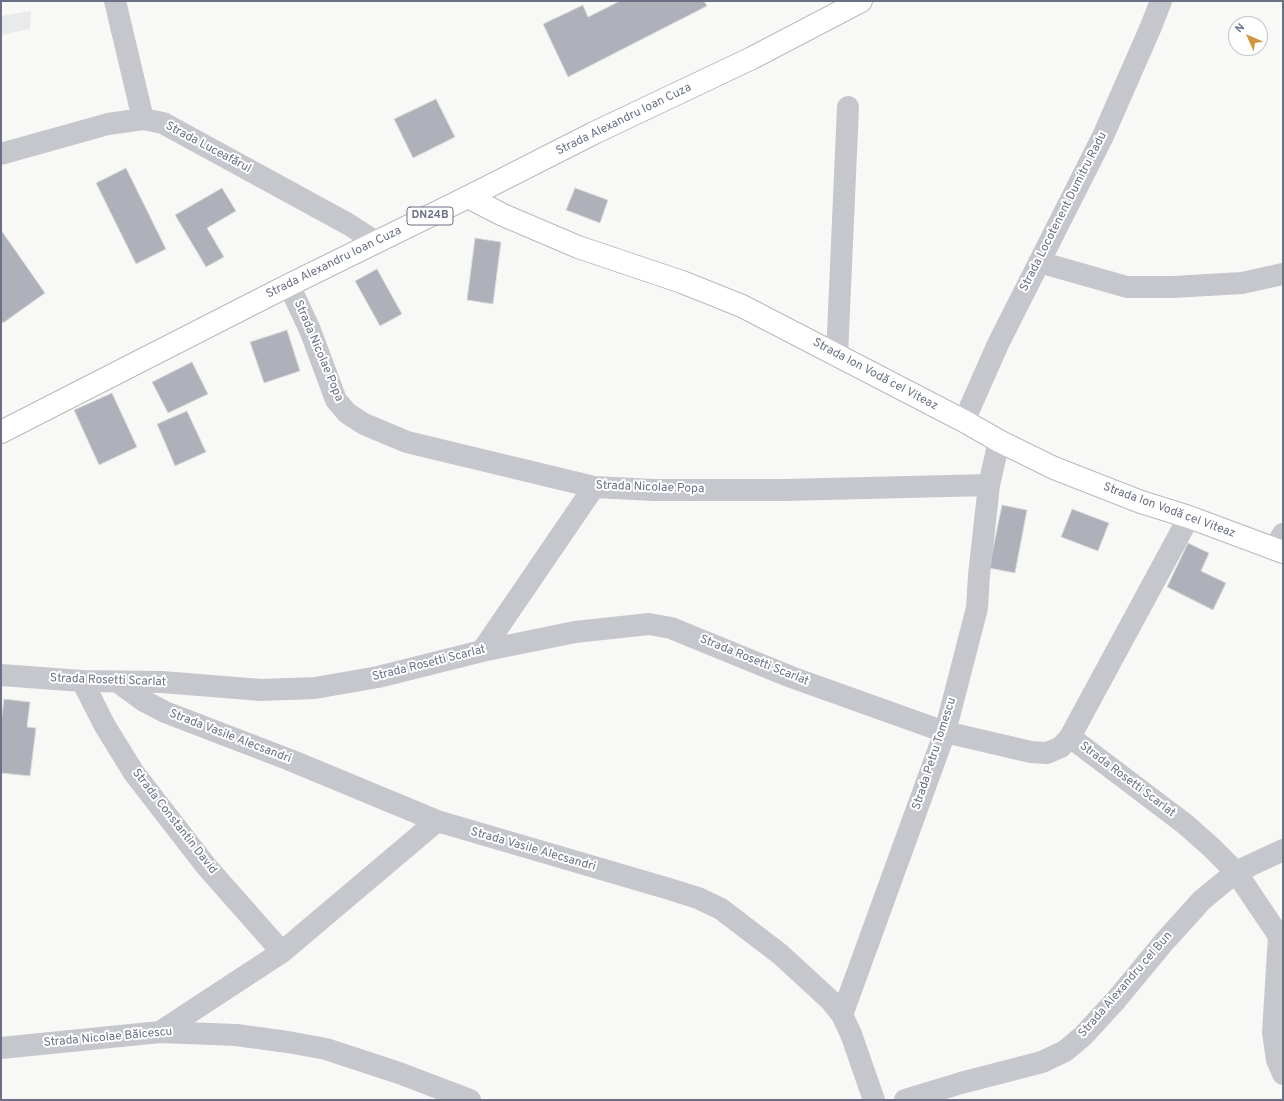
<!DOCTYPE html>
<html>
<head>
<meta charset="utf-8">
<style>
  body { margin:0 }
  #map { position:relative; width:1284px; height:1101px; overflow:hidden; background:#f8f9f7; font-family:Overpass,sans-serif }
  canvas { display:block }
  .frame { position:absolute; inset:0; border:2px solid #6b7085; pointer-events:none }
  .north { position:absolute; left:1228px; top:16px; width:40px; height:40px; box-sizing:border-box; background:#fff; border:1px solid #c4c6ce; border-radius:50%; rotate:315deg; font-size:11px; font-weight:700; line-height:16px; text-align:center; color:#6b7085 }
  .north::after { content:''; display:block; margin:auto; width:14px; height:18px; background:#d2963e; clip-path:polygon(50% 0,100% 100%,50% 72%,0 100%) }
</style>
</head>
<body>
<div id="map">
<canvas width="1284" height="1101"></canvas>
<div class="frame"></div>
<div class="north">N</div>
</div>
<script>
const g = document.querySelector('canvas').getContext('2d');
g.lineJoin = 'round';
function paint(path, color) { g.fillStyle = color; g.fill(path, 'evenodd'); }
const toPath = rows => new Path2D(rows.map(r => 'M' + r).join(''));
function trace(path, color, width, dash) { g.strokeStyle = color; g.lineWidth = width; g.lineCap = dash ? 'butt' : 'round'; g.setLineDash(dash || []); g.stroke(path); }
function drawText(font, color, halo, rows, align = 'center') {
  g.font = font + ' Overpass,sans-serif'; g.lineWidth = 4; g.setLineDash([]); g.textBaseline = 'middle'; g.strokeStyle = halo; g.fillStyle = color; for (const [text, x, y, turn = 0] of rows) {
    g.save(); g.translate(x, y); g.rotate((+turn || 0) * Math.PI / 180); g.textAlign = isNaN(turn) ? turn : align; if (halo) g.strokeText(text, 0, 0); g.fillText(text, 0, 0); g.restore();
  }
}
const built = toPath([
  [31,11,30,29,1,35,1,16]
]);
const building = toPath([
  [620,1,704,1,707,6,568,77,543,24,583,5,588,17,620,1],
  [436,99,455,137,413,158,394,119,436,99],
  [126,168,166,249,136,264,96,183,126,168],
  [222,188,236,211,207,228,224,257,206,267,175,215,222,188],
  [575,188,608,200,600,223,566,210,575,188],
  [1,230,45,293,3,323,1,320,1,230],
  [475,238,501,242,493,304,467,300,475,238],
  [377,269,402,314,380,326,355,281,377,269],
  [287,330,300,371,264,383,250,342,287,330],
  [192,362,208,394,168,413,152,382,192,362],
  [112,393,137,447,99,465,74,410,112,393],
  [187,411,206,452,175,466,157,424,187,411],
  [1002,505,1027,510,1015,573,989,568,1002,505],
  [1072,509,1109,523,1098,551,1061,537,1072,509],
  [1188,543,1209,553,1201,571,1226,583,1213,610,1167,587,1188,543],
  [4,699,30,702,27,727,36,728,30,776,1,773,1,723,4,699]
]);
const street = toPath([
  [115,1,143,119],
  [1,154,108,124,143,119,163,123,348,224,376,242],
  [1039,262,1127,287,1173,287,1242,283,1283,274],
  [289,285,310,330,336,400,347,413,364,424,407,442,594,487,654,490,784,490,989,485,999,441],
  [837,356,848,107],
  [964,421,998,344,1103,136,1150,29,1161,1],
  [1274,549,1283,534],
  [482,651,594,487],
  [1,675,82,681,162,682,261,690,315,688,378,677,482,651,575,632,649,624,671,628,791,677,945,732,1031,752,1047,753,1061,747,1070,737,1189,517],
  [82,681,105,726,134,773,206,866,282,952],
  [118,682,144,701,165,712,290,760,437,821,666,888,698,898,721,909,780,954,830,1000,842,1015,851,1034,874,1100],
  [1070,737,1185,824,1211,847,1236,872,1279,936,1273,1033,1277,1060,1283,1074],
  [842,1015,945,732,977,608,979,575,989,485],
  [160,1032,282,952,437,821],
  [1,1048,160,1032,236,1035,288,1042,326,1049,399,1073,470,1100],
  [905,1100,961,1083,1042,1062,1065,1051,1083,1036,1116,1000,1164,942,1202,900,1236,872,1283,850]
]);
const secondary = toPath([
  [468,197,503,215,578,247,682,282,742,306,964,421,999,441,1054,468,1141,502,1189,517,1283,552]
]);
const highway = toPath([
  [1,432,289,285,468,197,594,133,752,58,861,1]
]);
const shields = [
  [430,216,46]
];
const shieldNames = [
  ["DN24B",430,216]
];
const streetNames = [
  ["Strada Alexandru Ioan Cuza",624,120,-26],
  ["Strada Luceafărul",208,148,28],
  ["Strada Locotenent Dumitru Radu",1064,212,-63],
  ["Strada Alexandru Ioan Cuza",334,263,-26],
  ["Strada Nicolae Popa",318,351,67],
  ["Strada Ion Vodă cel Viteaz",875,375,28],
  ["Strada Nicolae Popa",650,488,2],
  ["Strada Ion Vodă cel Viteaz",1169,511,20],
  ["Strada Rosetti Scarlat",754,661,22],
  ["Strada Rosetti Scarlat",429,664,-14],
  ["Strada Rosetti Scarlat",108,681,2],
  ["Strada Vasile Alecsandri",230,737,21],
  ["Strada Petru Tomescu",935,754,-72],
  ["Strada Rosetti Scarlat",1127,780,37],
  ["Strada Constantin David",174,822,52],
  ["Strada Vasile Alecsandri",533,850,16],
  ["Strada Alexandru cel Bun",1126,985,-49],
  ["Strada Nicolae Bălcescu",108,1038,-5]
];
paint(built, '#e9eaea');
paint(building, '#afb1ba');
trace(building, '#dadbd9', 1);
trace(secondary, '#b8b9c0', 24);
trace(highway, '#b8b9be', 24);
trace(street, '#c5c7cc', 22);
trace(secondary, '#fff', 22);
trace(highway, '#fff', 22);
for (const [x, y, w] of shields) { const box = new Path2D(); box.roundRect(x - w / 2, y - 9, w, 18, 3); g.fillStyle = '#fff'; g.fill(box); trace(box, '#6b7085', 1); }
drawText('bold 11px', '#6b7085', null, shieldNames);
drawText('12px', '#6b7085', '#fff', streetNames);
</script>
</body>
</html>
